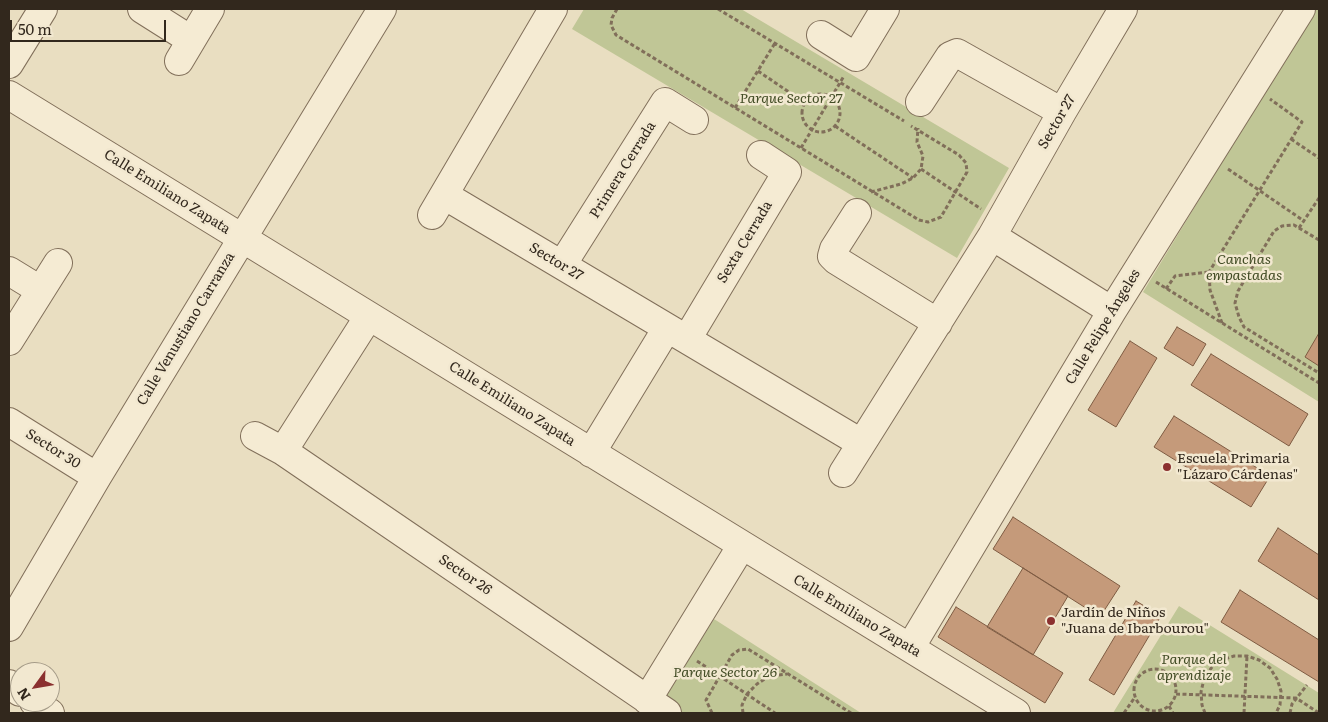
<!DOCTYPE html>
<html>
<head>
<meta charset="utf-8">
<style>
  body { margin:0 }
  #map { position:relative; width:1328px; height:722px; overflow:hidden; background:#e9dec1; font-family:Literata,serif }
  canvas { display:block }
  .frame { position:absolute; inset:0; border:10px solid #32281d; pointer-events:none }
  .north { position:absolute; left:10px; top:662px; width:50px; height:50px; box-sizing:border-box; background:#f2e8d0; border:1px solid #a59b88; border-radius:50%; rotate:238deg; font-size:14px; font-weight:700; line-height:20px; text-align:center; color:#32281d }
  .north::after { content:''; display:block; margin:auto; width:18px; height:22px; background:#8b302f; clip-path:polygon(50% 0,100% 100%,50% 72%,0 100%) }
  .scale { position:absolute; left:10px; top:20px; width:156px; height:22px; box-sizing:border-box; border:2px solid #32281d; border-top:0; padding-left:6px; font-size:15px; line-height:18px; white-space:nowrap; color:#32281d; -webkit-text-stroke:4px #f2e8d0; paint-order:stroke }
</style>
</head>
<body>
<div id="map">
<canvas width="1328" height="722"></canvas>
<div class="frame"></div>
<div class="north">N</div>
<div class="scale">50 m</div>
</div>
<script>
const g = document.querySelector('canvas').getContext('2d');
g.lineJoin = 'round';
function paint(path, color) { g.fillStyle = color; g.fill(path, 'evenodd'); }
const toPath = rows => new Path2D(rows.map(r => 'M' + r).join(''));
function trace(path, color, width, dash) { g.strokeStyle = color; g.lineWidth = width; g.lineCap = dash ? 'butt' : 'round'; g.setLineDash(dash || []); g.stroke(path); }
function drawText(font, color, halo, rows, align = 'center') {
  g.font = font + ' Literata,serif'; g.lineWidth = 5; g.setLineDash([]); g.textBaseline = 'middle'; g.strokeStyle = halo; g.fillStyle = color; for (const [text, x, y, turn = 0] of rows) {
    g.save(); g.translate(x, y); g.rotate((+turn || 0) * Math.PI / 180); g.textAlign = isNaN(turn) ? turn : align; if (halo) g.strokeText(text, 0, 0); g.fillText(text, 0, 0); g.restore();
  }
}
const green = toPath([
  [584,9,741,9,1009,168,957,258,572,29],
  [1315,9,1319,9,1319,402,1143,292],
  [1179,606,1319,693,1319,713,1113,713],
  [714,619,861,713,676,713,660,703]
]);
const building = toPath([
  [1177,327,1206,344,1193,366,1164,348,1177,327],
  [1319,333,1319,366,1305,357,1319,333],
  [1130,341,1157,358,1116,427,1088,410,1130,341],
  [1211,354,1308,414,1289,446,1191,385,1211,354],
  [1174,416,1270,476,1251,507,1154,447,1174,416],
  [1013,517,1120,586,1100,617,993,549,1013,517],
  [1278,528,1319,555,1319,600,1258,561,1278,528],
  [1023,568,1068,596,1033,655,987,627,1023,568],
  [1240,590,1319,640,1319,682,1221,622,1240,590],
  [1136,601,1161,616,1114,695,1089,680,1136,601],
  [956,607,1063,673,1045,703,938,637,956,607]
]);
const path = toPath([
  [617,9,612,18,611,25,616,35,919,220,928,222,941,217,967,172,966,163,959,155,911,126],
  [718,9,904,121],
  [758,71,805,103],
  '802 113a19 19 0 1 1 38 0a19 19 0 1 1-38 0Z',
  [735,108,775,43],
  [835,126,913,178],
  [1291,139,1319,158],
  [801,148,844,76],
  [921,169,981,209],
  [1228,169,1304,221],
  [871,192,901,184,913,178,921,169,923,156,917,142,918,128],
  [1299,228,1319,198],
  [1319,240,1294,225,1282,226,1274,231,1238,291,1235,303,1239,317,1244,327,1319,373],
  [1156,282,1319,383],
  [1166,289,1175,276,1209,272],
  [1222,323,1210,290,1209,272,1302,122,1270,99],
  [697,661,775,713],
  '1134 690a21 21 0 1 1 42 0a21 21 0 1 1-42 0Z',
  [1176,694,1296,698,1319,713],
  [1169,706,1173,713],
  [712,713,706,700,732,655,739,650,748,649,851,713],
  [743,713,742,705,747,694,757,684,769,676,787,674],
  [1124,713,1135,697],
  [1205,713,1202,705,1201,692,1204,679,1212,667,1222,660,1234,656,1247,656,1259,660,1270,668,1277,679,1281,691,1280,705,1276,713],
  [1244,713,1247,656],
  [1290,713,1292,704,1307,685]
]);
const minor = toPath([
  [142,9,191,40],
  [821,35,856,57,885,9],
  [179,61,210,9],
  [9,64,43,9],
  [9,95,1016,713],
  [920,102,950,56,957,53,1062,112],
  [444,195,861,443],
  [857,213,834,249,832,256,836,260,938,323],
  [432,215,553,9],
  [992,236,1112,311],
  [562,265,665,102,694,120],
  [9,271,40,290],
  [687,339,787,172,761,155],
  [9,341,58,263],
  [9,422,97,477],
  [255,436,283,451,667,713],
  [283,451,369,316],
  [591,453,667,328],
  [843,473,992,236,1062,112,1123,9],
  [9,627,97,477,382,9],
  [910,648,1112,311,1301,9],
  [9,684,20,692],
  [647,700,742,545],
  [34,702,50,713]
]);
const markers = [
  [1167,467,5,"#8b302f"],
  [1051,621,5,"#8b302f"]
];
const parkNames = [
  ["Parque Sector 27",791,99],
  ["Canchas",1244,260],
  ["empastadas",1244,276],
  ["Parque del",1194,660],
  ["aprendizaje",1194,676],
  ["Parque Sector 26",725,673]
];
const streetNames = [
  ["Sector 27",1057,122,-60],
  ["Primera Cerrada",623,170,-58],
  ["Calle Emiliano Zapata",167,192,32],
  ["Sexta Cerrada",745,242,-59],
  ["Sector 27",556,262,31],
  ["Calle Felipe Ángeles",1103,327,-59],
  ["Calle Venustiano Carranza",186,329,-59],
  ["Calle Emiliano Zapata",512,404,32],
  ["Sector 30",53,449,32],
  ["Sector 26",465,575,34],
  ["Calle Emiliano Zapata",857,616,31]
];
const poiNames = [
  ["Escuela Primaria",1177,459],
  ["\"Lázaro Cárdenas\"",1177,475],
  ["Jardín de Niños",1061,613],
  ["\"Juana de Ibarbourou\"",1061,629]
];
paint(green, '#c0c696');
paint(building, '#c59a7a');
trace(building, '#7e5b42', 1);
trace(minor, '#816f5a', 30);
trace(path, '#816f5a', 3, [4, 2.5]);
trace(minor, '#f5ebd3', 28);
for (const [x, y, r, color] of markers) { const dot = new Path2D(); dot.arc(x, y, r, 0, 2 * Math.PI); g.fillStyle = color; g.fill(dot); trace(dot, '#f2e8d0', 2); }
drawText('italic 14px', '#434d26', '#f2e8d0', parkNames);
drawText('14px', '#32281d', '#f2e8d0', streetNames);
drawText('14px', '#32281d', '#f2e8d0', poiNames, 'left');
</script>
</body>
</html>
